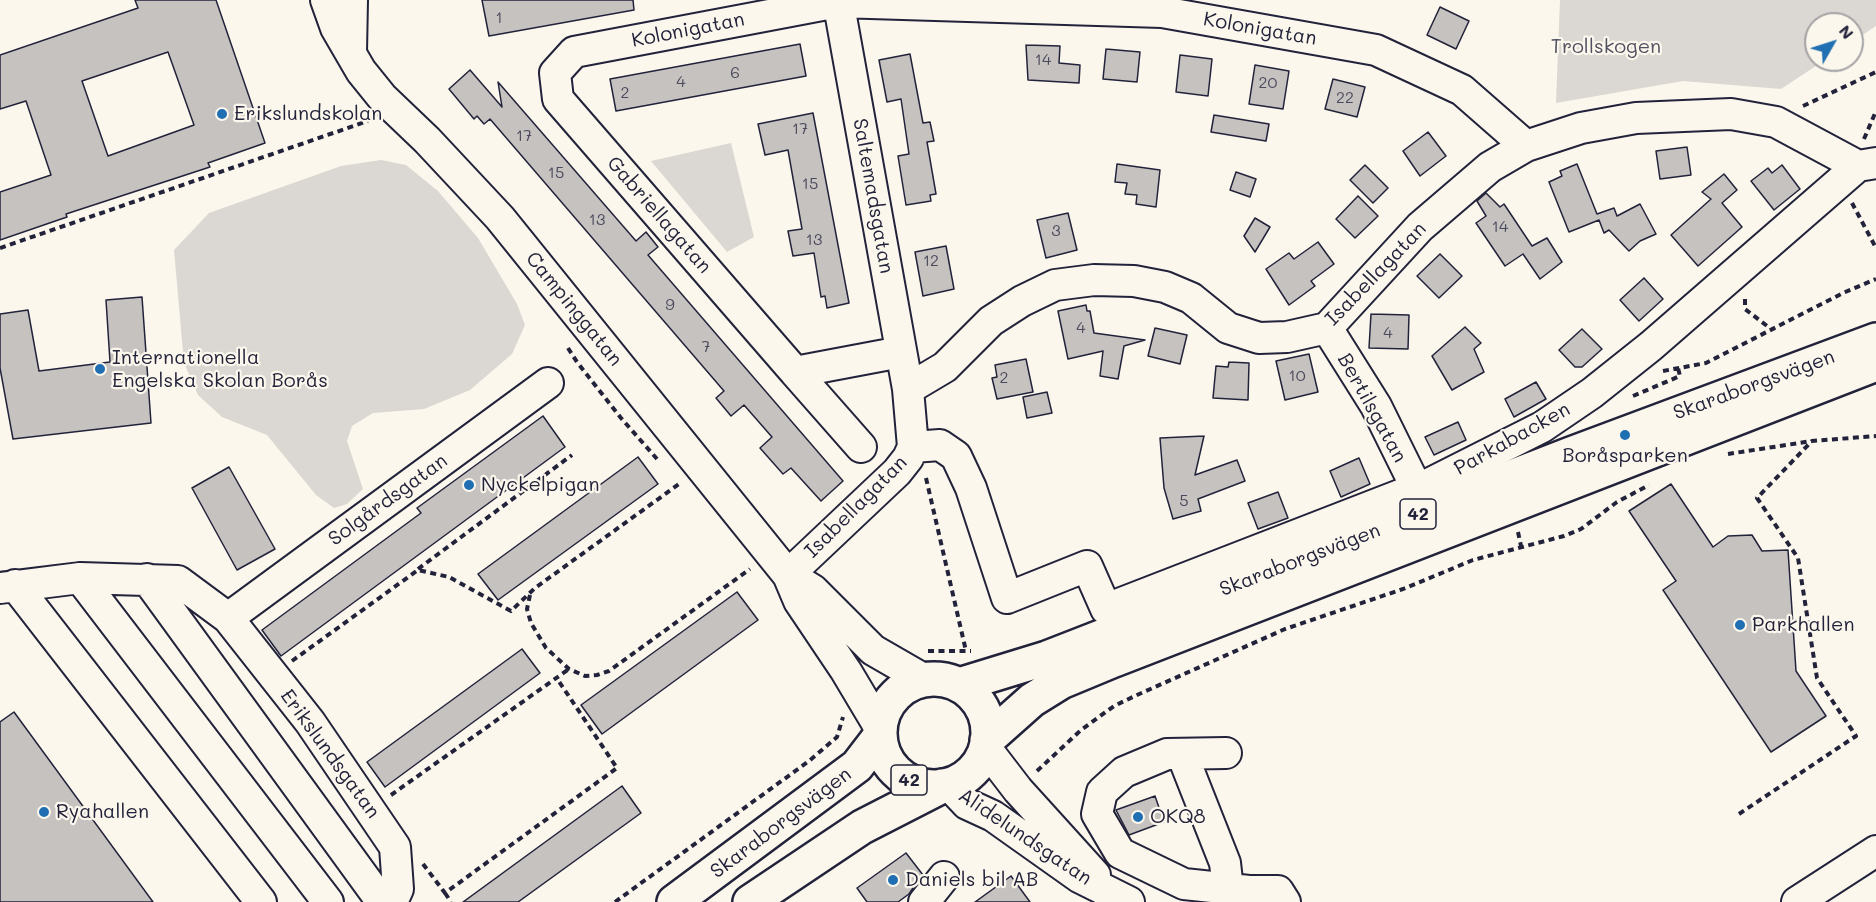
<!DOCTYPE html>
<html>
<head>
<meta charset="utf-8">
<style>
  body { margin:0 }
  #map { position:relative; width:1876px; height:902px; overflow:hidden; background:#fbf7ec; font-family:Mali,sans-serif }
  canvas { display:block }
  .north { position:absolute; left:1804px; top:12px; width:60px; height:60px; box-sizing:border-box; background:#fbf7ec; border:2px solid #a4a2a5; border-radius:50%; rotate:51deg; font-size:16px; font-weight:700; line-height:24px; text-align:center; color:#22223b }
  .north::after { content:''; display:block; margin:auto; width:21px; height:27px; background:#1f6fb2; clip-path:polygon(50% 0,100% 100%,50% 72%,0 100%) }
</style>
</head>
<body>
<div id="map">
<canvas width="1876" height="902"></canvas>
<div class="north">N</div>
</div>
<script>
const g = document.querySelector('canvas').getContext('2d');
g.lineJoin = 'round';
function paint(path, color) { g.fillStyle = color; g.fill(path, 'evenodd'); }
const toPath = rows => new Path2D(rows.map(r => 'M' + r).join(''));
function trace(path, color, width, dash) { g.strokeStyle = color; g.lineWidth = width; g.lineCap = dash ? 'butt' : 'round'; g.setLineDash(dash || []); g.stroke(path); }
function drawText(font, color, halo, rows, align = 'center') {
  g.font = font + ' Mali,sans-serif'; g.lineWidth = 4.5; g.setLineDash([]); g.textBaseline = 'middle'; g.strokeStyle = halo; g.fillStyle = color; for (const [text, x, y, turn = 0] of rows) {
    g.save(); g.translate(x, y); g.rotate((+turn || 0) * Math.PI / 180); g.textAlign = isNaN(turn) ? turn : align; if (halo) g.strokeText(text, 0, 0); g.fillText(text, 0, 0); g.restore();
  }
}
const green = toPath([
  [1560,0,1876,0,1876,26,1852,42,1852,24,1816,24,1816,60,1825,60,1781,89,1683,81,1556,103],
  [731,143,754,237,727,252,651,161],
  [381,160,406,165,438,191,478,238,517,304,525,325,512,354,470,390,424,409,373,413,352,426,347,441,363,489,347,504,334,508,316,495,267,435,222,417,198,395,184,363,174,250,209,213,341,166]
]);
const building = toPath([
  [135,0,216,0,265,143,208,163,210,167,66,214,67,217,0,240,0,192,51,175,26,101,0,109,0,55,138,8,135,0],
  [168,52,194,125,108,156,82,81,168,52],
  [482,0,633,0,634,10,489,36,482,0],
  [1440,7,1469,21,1456,49,1427,35,1440,7],
  [800,44,806,76,616,111,610,79,800,44],
  [1026,45,1060,46,1059,63,1080,65,1079,83,1028,80,1026,45],
  [1106,49,1140,52,1137,82,1103,79,1106,49],
  [910,54,923,123,930,122,934,141,927,142,936,194,930,195,931,201,906,205,898,156,909,154,901,99,887,102,879,60,910,54],
  [1180,55,1212,59,1208,96,1176,92,1180,55],
  [1255,65,1289,71,1283,109,1249,104,1255,65],
  [470,70,502,107,498,82,636,241,646,232,658,247,648,255,654,262,843,481,821,501,791,468,783,474,760,448,772,437,744,405,731,416,716,398,724,391,490,119,484,124,477,116,474,119,449,89,470,70],
  [1333,79,1365,87,1357,117,1325,109,1333,79],
  [813,113,849,303,827,308,825,296,821,297,814,253,793,256,788,231,802,229,788,150,765,155,758,124,813,113],
  [1214,115,1269,124,1266,141,1211,132,1214,115],
  [1428,132,1446,156,1420,176,1403,151,1428,132],
  [1687,147,1691,175,1660,179,1656,151,1687,147],
  [1117,164,1160,170,1156,207,1136,204,1137,195,1125,194,1127,183,1115,182,1117,164],
  [1577,164,1597,214,1614,208,1617,216,1640,204,1656,234,1640,241,1629,251,1609,230,1604,233,1599,220,1569,232,1549,182,1562,176,1560,171,1577,164],
  [1365,165,1388,188,1373,203,1350,180,1365,165],
  [1782,165,1800,189,1774,210,1751,181,1768,168,1772,173,1782,165],
  [1236,172,1256,179,1250,197,1230,190,1236,172],
  [1724,174,1737,190,1722,203,1742,227,1698,266,1671,235,1711,199,1702,192,1724,174],
  [1486,193,1500,207,1504,204,1532,246,1547,238,1562,262,1540,279,1523,254,1505,266,1476,223,1486,216,1477,201,1486,193],
  [1358,196,1378,216,1355,238,1336,219,1358,196],
  [1068,213,1077,250,1046,258,1037,220,1068,213],
  [1255,218,1270,227,1255,252,1244,236,1255,218],
  [1318,242,1334,264,1311,281,1315,286,1289,305,1266,269,1289,253,1294,259,1318,242],
  [946,246,954,289,923,296,915,252,946,246],
  [1440,254,1462,276,1439,298,1417,276,1440,254],
  [1644,278,1663,299,1639,321,1620,300,1644,278],
  [142,297,151,423,13,439,0,368,0,314,28,310,39,371,110,362,106,300,142,297],
  [1086,305,1087,311,1090,311,1094,333,1145,340,1124,346,1118,379,1100,376,1103,351,1068,359,1058,311,1086,305],
  [1371,314,1409,315,1408,349,1369,348,1371,314],
  [1465,327,1481,343,1474,349,1484,372,1452,390,1432,356,1465,327],
  [1155,328,1187,335,1180,364,1148,356,1155,328],
  [1582,329,1602,349,1582,367,1575,367,1559,350,1582,329],
  [1309,354,1318,392,1285,400,1276,361,1309,354],
  [1026,359,1033,392,997,399,992,378,997,377,995,365,1026,359],
  [1229,362,1249,363,1248,400,1213,398,1216,366,1228,367,1229,362],
  [1536,382,1546,399,1514,417,1505,399,1536,382],
  [1047,392,1052,413,1027,418,1023,397,1047,392],
  [543,416,565,447,281,656,262,630,421,513,417,508,543,416],
  [1458,422,1466,440,1434,455,1425,437,1458,422],
  [1204,436,1195,475,1237,460,1245,481,1198,499,1201,511,1173,519,1164,488,1160,438,1204,436],
  [638,457,658,484,498,600,478,574,638,457],
  [1359,458,1370,484,1341,497,1330,471,1359,458],
  [229,467,275,549,237,570,192,488,229,467],
  [1671,484,1713,547,1728,536,1752,535,1762,551,1788,550,1796,671,1826,716,1771,752,1663,590,1676,581,1629,511,1671,484],
  [1278,492,1288,518,1258,529,1248,503,1278,492],
  [737,592,758,620,602,734,581,705,737,592],
  [522,649,540,673,385,787,367,762,522,649],
  [14,712,153,902,0,902,0,722,14,712],
  [622,786,641,813,518,902,463,902,622,786],
  [1155,796,1164,822,1129,835,1116,810,1155,796],
  [906,853,923,875,911,884,913,888,909,894,898,902,867,902,857,888,906,853],
  [1011,876,1030,902,975,902,1011,876]
]);
const path = toPath([
  [1803,106,1876,72],
  [1864,139,1876,111],
  [1852,203,1876,248],
  [0,248,368,121],
  [1745,299,1745,309,1771,329],
  [568,348,577,362,621,418,657,459],
  [1663,371,1706,363,1843,293,1876,279],
  [1633,396,1680,376,1678,368],
  [1728,454,1812,441,1876,436],
  [926,478,966,651],
  [1518,532,1521,546],
  [418,569,572,455],
  [530,595,527,609,531,623,546,648,569,669,585,676,597,675,609,671,750,569],
  [928,651,971,651],
  [292,661,418,570,449,577,511,611,535,588,679,484],
  [1037,771,1081,730,1114,706,1137,695,1285,629,1403,589,1473,560,1564,536,1581,529,1617,502,1649,485],
  [391,795,569,669],
  [1739,814,1856,736,1817,678,1798,558,1757,498,1812,441],
  [423,864,445,893,617,768,556,677],
  [445,893,451,902],
  [615,902,809,761,837,737,843,717]
]);
const minor = toPath([
  [326,0,336,28,361,71,382,97,427,140,500,218,788,575,799,601,846,671,880,728],
  [351,52,352,0],
  [1327,328,1376,406,1417,489],
  [901,352,795,372,558,99,555,73,574,52,838,2,1162,12,1376,50,1462,90,1526,146],
  [795,372,861,447],
  [908,389,945,367,991,321,1022,301,1055,285,1094,280,1134,281,1165,287,1191,298,1228,328,1259,338,1287,337,1327,328,1420,227,1490,167,1526,146,1581,128,1636,118,1731,114,1776,122,1858,166,1876,163],
  [913,447,940,445,956,456,971,488,1007,598,1087,566,1106,609,1431,483,1542,427,1592,393,1651,346,1858,166],
  [788,575,897,472,908,458,913,447,908,389,838,0],
  [80,578,328,902],
  [147,579,382,902],
  [795,579,813,590,873,650,925,680],
  [15,585,261,902],
  [0,588,80,578,178,581,228,618,310,722,395,847,398,889,392,902],
  [228,618,548,383],
  [985,747,1018,790,1095,875],
  [1226,753,1167,754,1124,772,1102,792,1097,814,1120,853,1184,884,1249,891,1278,891,1285,902],
  [1182,754,1225,863,1228,889],
  [949,785,967,804,993,816,1079,877,1129,902],
  [924,902,944,877],
  [1797,902,1876,851]
]);
const major = toPath([
  '880 733a54 54 0 1 1 108 0a54 54 0 1 1-108 0Z',
  [959,685,1047,658,1571,454,1876,340],
  [987,740,1032,700,1061,682,1114,660,1876,364],
  [674,902,857,766,880,736],
  [750,902,862,827,942,786]
]);
const markers = [
  [222,114,6,"#1f6fb2"],
  [100,369,6,"#1f6fb2"],
  [1625,435,6,"#1f6fb2"],
  [469,485,6,"#1f6fb2"],
  [1740,625,6,"#1f6fb2"],
  [44,812,6,"#1f6fb2"],
  [1138,817,6,"#1f6fb2"],
  [893,880,6,"#1f6fb2"]
];
const numberNames = [
  ["1",499,18],
  ["14",1043,60],
  ["6",735,73],
  ["4",681,82],
  ["20",1268,83],
  ["2",625,93],
  ["22",1345,98],
  ["17",800,129],
  ["17",524,136],
  ["15",556,173],
  ["15",810,184],
  ["13",597,220],
  ["14",1500,227],
  ["3",1056,231],
  ["13",814,240],
  ["12",931,261],
  ["9",670,305],
  ["4",1081,328],
  ["4",1388,333],
  ["7",706,347],
  ["10",1297,376],
  ["2",1004,378],
  ["5",1184,501]
];
const shields = [
  [1418,514,36],
  [909,780,36]
];
const shieldNames = [
  ["42",1418,514],
  ["42",909,780]
];
const streetNames = [
  ["Kolonigatan",1260,29,10],
  ["Kolonigatan",688,30,-11],
  ["Saltemadsgatan",873,196,80],
  ["Gabriellagatan",659,215,49],
  ["Isabellagatan",1376,274,-46],
  ["Campinggatan",574,309,51],
  ["Skaraborgsvägen",1754,385,-20],
  ["Bertilsgatan",1372,408,61],
  ["Parkabacken",1512,439,-29],
  ["Solgårdsgatan",388,500,-36],
  ["Isabellagatan",856,507,-45],
  ["Skaraborgsvägen",1300,560,-21],
  ["Erikslundsgatan",330,754,54],
  ["Skaraborgsvägen",781,823,-37],
  ["Alidelundsgatan",1025,837,34]
];
const parkNames = [
  ["Trollskogen",1606,47]
];
const poiNames = [
  ["Erikslundskolan",234,114],
  ["Internationella",112,358],
  ["Engelska Skolan Borås",112,381],
  ["Boråsparken",1625,456,"center"],
  ["Nyckelpigan",481,485],
  ["Parkhallen",1752,625],
  ["Ryahallen",56,812],
  ["OKQ8",1150,817],
  ["Daniels bil AB",905,880]
];
paint(green, '#dbd8d3');
paint(building, '#c6c2c0');
trace(building, '#22223b', 1.5);
trace(minor, '#22223b', 34);
trace(major, '#22223b', 38);
trace(path, '#22223b', 4, [6, 4.5]);
trace(minor, '#fbf7ec', 30);
trace(major, '#fbf7ec', 33);
for (const [x, y, r, color] of markers) { const dot = new Path2D(); dot.arc(x, y, r, 0, 2 * Math.PI); g.fillStyle = color; g.fill(dot); trace(dot, '#fbf7ec', 2); }
drawText('16px', '#4b4a5c', null, numberNames);
for (const [x, y, w] of shields) { const box = new Path2D(); box.roundRect(x - w / 2, y - 15, w, 30, 4.5); g.fillStyle = '#fbf7ec'; g.fill(box); trace(box, '#22223b', 1.5); }
drawText('bold 18px', '#22223b', null, shieldNames);
drawText('20px', '#22223b', '#fbf7ec', streetNames);
drawText('20px', '#505061', '#fbf7ec', parkNames);
drawText('20px', '#22223b', '#fbf7ec', poiNames, 'left');
</script>
</body>
</html>
